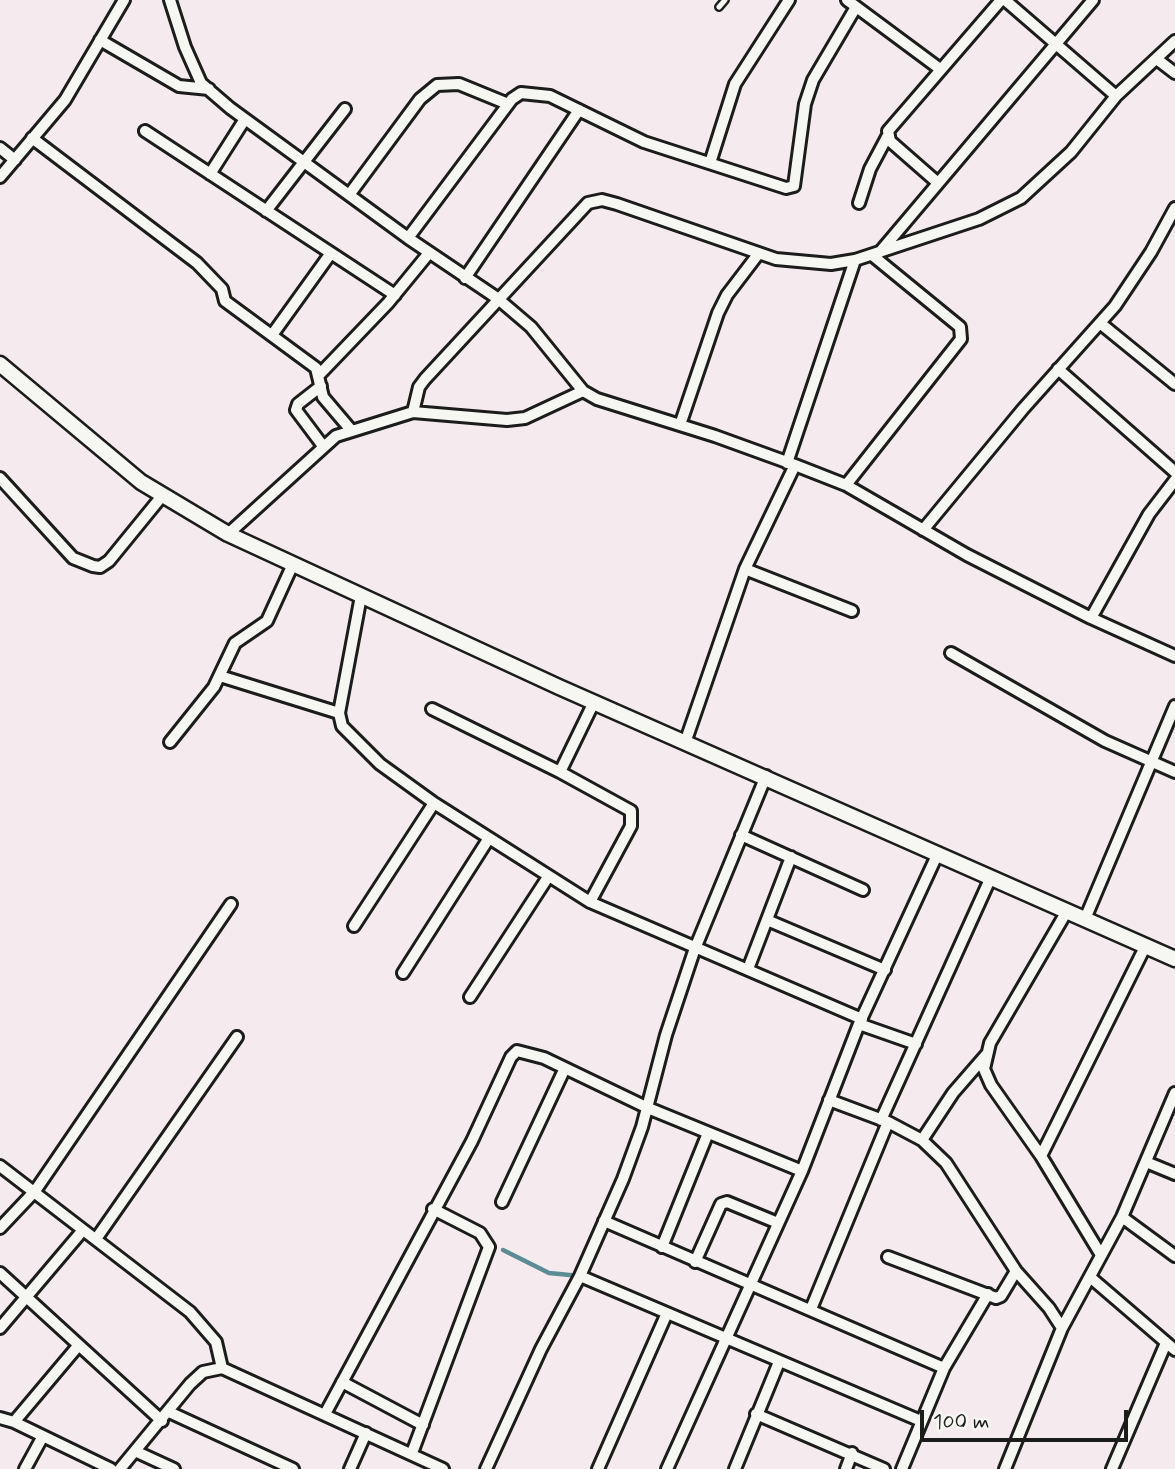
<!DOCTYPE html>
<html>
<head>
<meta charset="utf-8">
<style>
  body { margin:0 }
  #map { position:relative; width:1175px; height:1469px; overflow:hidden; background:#f5ebef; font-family:Mynerve,sans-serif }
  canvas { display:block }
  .scale { position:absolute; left:920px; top:1410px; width:208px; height:32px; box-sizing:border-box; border:4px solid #1c1c1c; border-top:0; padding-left:9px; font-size:21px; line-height:24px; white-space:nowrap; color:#1c1c1c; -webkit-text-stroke:5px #f6f6f2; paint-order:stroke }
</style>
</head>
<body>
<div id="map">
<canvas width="1175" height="1469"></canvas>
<div class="scale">100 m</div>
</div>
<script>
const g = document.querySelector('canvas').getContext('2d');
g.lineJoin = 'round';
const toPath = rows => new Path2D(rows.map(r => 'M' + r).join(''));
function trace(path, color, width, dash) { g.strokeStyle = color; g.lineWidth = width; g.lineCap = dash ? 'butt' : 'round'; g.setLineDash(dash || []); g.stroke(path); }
const stream = toPath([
  [503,1250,549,1273,580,1276]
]);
const service = toPath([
  [719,7,725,0]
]);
const minor = toPath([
  [170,0,185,47,201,83,230,108,408,238,497,298,531,327,583,391,597,399,715,436,795,465],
  [847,0,940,69],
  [1005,0,1116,96,1175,41],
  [100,40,179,86,209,89],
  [1158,60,1175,73],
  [145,131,395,295],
  [32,138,197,263,222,289,225,301,316,368,323,397,351,430],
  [0,148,15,160],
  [710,163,735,84,789,0],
  [210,174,245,119],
  [0,177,65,100,124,0],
  [938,183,890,141,888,131,1001,0],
  [349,195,420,99,437,85,459,84,508,104],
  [859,203,870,169,887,137],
  [266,211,345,109],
  [408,238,512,99,521,93,550,96,644,142,786,188,794,186,805,104,813,80,856,7],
  [880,252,1093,0],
  [465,278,579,110],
  [1100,323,1175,384],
  [272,335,331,253],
  [1058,369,1175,472],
  [319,375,388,303,429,253],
  [321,386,298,404,296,410,323,446],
  [413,412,419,387,425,379,588,203,602,200,617,204,776,259,831,264,855,260,979,219,1021,198,1071,152,1116,96],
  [680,425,718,313,727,295,759,253],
  [787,463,855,260],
  [0,478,73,558,93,566,100,567,109,561,162,496],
  [846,485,961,339,960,327,872,255],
  [923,530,1023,409,1115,306,1151,252,1175,208],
  [228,534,336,436,413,412,507,420,525,418,583,391],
  [745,569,852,611],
  [361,596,339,713,342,726,380,764,434,803,590,902,862,1019],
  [1091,618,1149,514,1175,480],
  [951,653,1105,741,1175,772],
  [220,676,339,713],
  [432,709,560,772,631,811,631,826,590,902],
  [686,740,745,569,795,465,846,485,967,555,1091,618,1175,656],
  [170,742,214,687,235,643,267,621,293,564],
  [560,772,594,702],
  [741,835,863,890],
  [1067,911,990,1043,984,1069,991,1085,1041,1156,1101,1255],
  [1085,919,1175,706],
  [767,920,885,970],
  [354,926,434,803],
  [748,969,791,857],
  [403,973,489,838],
  [470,997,548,877],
  [859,1024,916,1044],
  [829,1100,888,1122,922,1140,946,1163,1016,1271,1049,1308,1062,1328],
  [881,1120,991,877],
  [922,1140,953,1093,986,1055],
  [1041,1156,1146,945],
  [1146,1162,1175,1174],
  [0,1166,190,1312,216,1342,222,1368],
  [502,1202,565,1068],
  [1122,1217,1175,1256],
  [604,1221,944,1368],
  [0,1228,35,1191,231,904],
  [96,1239,237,1037],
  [662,1247,708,1133],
  [888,1257,996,1298,1001,1296,1016,1271],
  [695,1262,721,1204,727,1202,778,1223],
  [0,1273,162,1421],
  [580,1276,921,1421],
  [1090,1277,1175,1350],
  [811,1309,888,1122],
  [0,1328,83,1230],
  [342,1382,423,1425],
  [169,1412,293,1469],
  [325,1414,472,1141,511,1057,517,1051,544,1058,648,1108,802,1171],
  [756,1414,884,1469],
  [0,1418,14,1422,111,1469],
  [14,1422,78,1346],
  [137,1452,174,1469],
  [412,1453,489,1247,480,1233,433,1209],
  [25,1469,43,1436],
  [120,1469,190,1384,203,1372,222,1368,443,1469],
  [350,1469,366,1433],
  [486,1469,541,1349,580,1276,623,1179,642,1127,666,1035,694,951,766,776],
  [598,1469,667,1313],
  [667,1469,802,1171,859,1024,938,853],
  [735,1469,779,1362],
  [846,1469,852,1453],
  [902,1469,944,1368,988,1294],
  [1005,1469,1062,1328,1122,1217,1175,1093],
  [1112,1469,1166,1343]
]);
const tertiary = toPath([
  [0,364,141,482,228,534,559,687,1175,959]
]);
trace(stream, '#5c8c94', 4.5);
trace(service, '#1c1c1c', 10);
trace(minor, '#1c1c1c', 16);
trace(tertiary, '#1c1c1c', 19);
trace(service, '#f6f6f2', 5);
trace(minor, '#f6f6f2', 10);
trace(tertiary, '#f6f6f2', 14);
</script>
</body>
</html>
